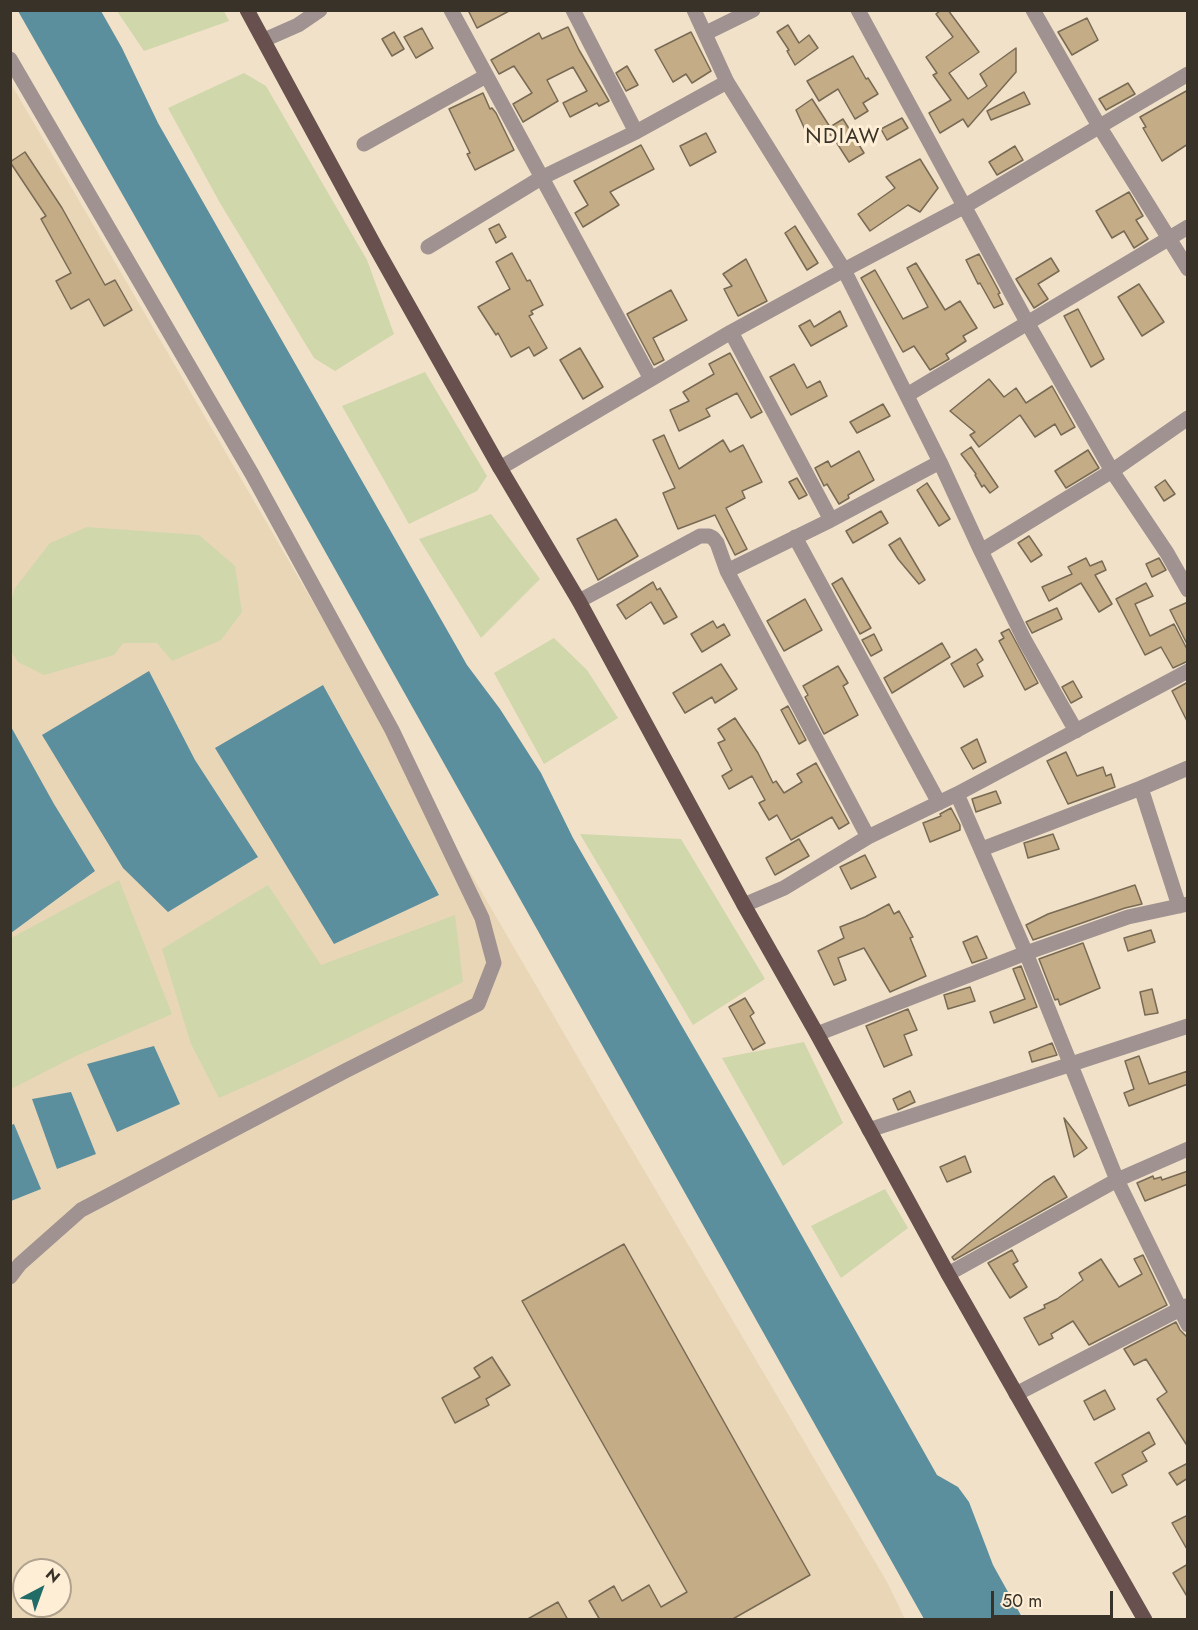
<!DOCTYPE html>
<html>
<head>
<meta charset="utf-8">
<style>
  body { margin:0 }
  #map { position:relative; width:1198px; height:1630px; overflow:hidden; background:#f0e1c8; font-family:Jost,sans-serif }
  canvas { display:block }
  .frame { position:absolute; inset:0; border:12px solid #383228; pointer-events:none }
  .north { position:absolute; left:12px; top:1558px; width:60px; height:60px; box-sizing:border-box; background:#feeed5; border:2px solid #afa390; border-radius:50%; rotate:41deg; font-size:16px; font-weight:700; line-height:24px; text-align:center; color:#383228 }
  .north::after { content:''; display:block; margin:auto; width:21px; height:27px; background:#226c68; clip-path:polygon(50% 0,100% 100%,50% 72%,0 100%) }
  .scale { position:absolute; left:991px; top:1591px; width:122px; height:27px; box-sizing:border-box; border:3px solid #383228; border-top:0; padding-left:8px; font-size:18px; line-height:21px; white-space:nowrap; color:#383228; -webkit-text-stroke:4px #feeed5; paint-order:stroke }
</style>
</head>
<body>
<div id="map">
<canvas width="1198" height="1630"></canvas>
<div class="frame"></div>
<div class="north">N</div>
<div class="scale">50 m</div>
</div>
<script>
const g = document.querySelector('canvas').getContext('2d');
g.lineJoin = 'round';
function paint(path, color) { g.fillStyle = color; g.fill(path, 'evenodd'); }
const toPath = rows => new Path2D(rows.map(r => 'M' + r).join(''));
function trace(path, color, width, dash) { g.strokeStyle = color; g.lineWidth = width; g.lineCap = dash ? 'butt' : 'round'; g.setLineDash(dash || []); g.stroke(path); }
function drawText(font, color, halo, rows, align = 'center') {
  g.font = font + ' Jost,sans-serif'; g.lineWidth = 6; g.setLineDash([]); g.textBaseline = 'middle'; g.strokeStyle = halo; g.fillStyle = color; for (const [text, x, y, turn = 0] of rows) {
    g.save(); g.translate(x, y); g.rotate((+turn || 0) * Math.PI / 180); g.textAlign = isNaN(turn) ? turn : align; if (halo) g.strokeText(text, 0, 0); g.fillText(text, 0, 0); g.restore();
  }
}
const built = toPath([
  [10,82,608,1109,887,1582,905,1619,11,1619],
  [24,1570,60,1570,60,1606,24,1606]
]);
const green = toPath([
  [117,11,224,11,229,21,144,51],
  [244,73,266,86,367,260,394,334,335,371,314,358,220,203,168,108],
  [425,372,487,476,477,491,409,524,342,406],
  [491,514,540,579,481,638,419,539],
  [87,527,199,535,235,566,242,612,221,640,172,661,157,643,123,643,114,655,44,675,18,662,10,650,11,601,15,588,50,543],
  [554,638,587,670,618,718,544,764,494,673],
  [580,834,681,839,765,979,693,1025],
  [119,880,172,1014,76,1056,11,1089,11,938],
  [268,885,321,965,455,915,463,982,280,1071,219,1098,191,1044,162,949],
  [804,1042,843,1123,783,1166,722,1058],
  [885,1189,908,1228,841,1278,811,1226]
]);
const water = toPath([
  [18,11,101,11,122,48,158,123,467,665,500,709,541,773,573,838,749,1142,937,1475,958,1487,969,1502,993,1565,1023,1619,924,1619,276,464],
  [149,671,195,760,258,857,168,912,123,868,42,735],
  [323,685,439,895,334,944,215,748],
  [10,725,54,804,95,871,11,933],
  [154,1046,180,1104,117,1132,87,1064],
  [71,1092,96,1154,57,1169,32,1099],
  [14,1124,41,1189,11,1201,11,1125]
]);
const building = toPath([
  [468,10,511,10,477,28,468,10],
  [941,10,948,10,979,52,949,73,968,99,987,86,980,74,1016,48,1016,72,968,127,963,119,940,133,929,113,951,100,933,75,937,73,926,57,953,37,936,14,941,10],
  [1087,18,1098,40,1072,55,1058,32,1087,18],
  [788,25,799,43,809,35,818,48,795,65,787,51,789,50,777,32,788,25],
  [568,27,579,50,609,101,599,106,597,103,570,117,563,103,587,91,573,67,547,80,558,101,523,122,513,104,532,93,514,66,499,74,491,60,539,33,542,39,568,27],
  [422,28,433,48,416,58,404,37,422,28],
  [394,32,404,49,392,56,382,39,394,32],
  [691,32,711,71,692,83,686,74,673,82,655,50,691,32],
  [853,56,866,79,868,78,878,94,863,103,868,111,855,119,838,89,819,101,807,81,853,56],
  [627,66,638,85,626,91,616,73,627,66],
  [1128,83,1135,94,1106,110,1099,99,1128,83],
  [1188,90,1188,144,1162,161,1143,128,1146,127,1140,117,1188,90],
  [1024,92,1030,104,991,120,987,111,1024,92],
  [483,93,490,109,492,108,496,113,514,150,475,170,467,154,470,153,449,109,483,93],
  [812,99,830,127,843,119,864,153,849,162,831,134,817,144,809,132,807,134,796,110,812,99],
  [902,118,908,128,887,140,881,129,902,118],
  [706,133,716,152,690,166,680,146,706,133],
  [641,145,654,169,610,192,619,205,583,227,575,213,588,205,574,181,641,145],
  [1015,146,1023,160,997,175,989,162,1015,146],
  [25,152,62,208,105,285,115,280,132,310,104,326,89,299,71,309,56,281,71,273,41,219,46,216,10,162,25,152],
  [920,159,938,188,920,212,908,205,870,231,858,214,895,188,886,177,920,159],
  [1129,192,1143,216,1136,220,1148,239,1134,248,1124,231,1112,238,1096,211,1129,192],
  [499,224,506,237,496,243,489,229,499,224],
  [795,226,818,263,807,270,785,233,795,226],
  [512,253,527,281,530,280,543,305,531,311,533,314,529,316,547,348,534,356,529,347,511,357,498,333,496,335,478,307,510,289,496,262,512,253],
  [979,254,1000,293,998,294,1003,304,994,308,980,283,978,284,966,260,979,254],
  [1051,258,1059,271,1038,284,1048,299,1034,308,1016,279,1051,258],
  [746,259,767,301,738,316,724,289,732,286,723,274,746,259],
  [916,263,945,310,960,301,977,328,963,336,966,341,946,354,949,359,930,370,914,346,903,352,861,278,875,270,903,319,928,307,907,268,916,263],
  [1139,284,1164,322,1142,336,1118,297,1139,284],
  [671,290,687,320,653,338,664,360,654,365,627,314,671,290],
  [1078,309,1104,359,1091,367,1064,316,1078,309],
  [840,311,847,326,811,346,799,326,810,320,814,327,840,311],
  [580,348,603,387,583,399,560,360,580,348],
  [730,353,762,412,751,418,737,393,706,409,710,416,679,431,670,410,689,401,683,392,714,374,709,364,730,353],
  [794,364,807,388,820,381,827,396,791,415,770,377,794,364],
  [989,379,1004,397,1016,388,1026,403,1052,386,1075,427,1061,435,1055,424,1035,437,1020,415,979,447,970,435,975,432,950,411,989,379],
  [883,404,890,416,857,433,850,422,883,404],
  [664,435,679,469,723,440,730,452,743,445,762,482,742,491,745,498,726,508,747,549,735,555,715,515,678,529,663,493,675,488,653,440,664,435],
  [971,447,998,487,990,493,984,485,982,487,975,475,976,474,961,454,971,447],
  [1088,450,1099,468,1066,488,1055,471,1088,450],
  [859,451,874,480,848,495,849,498,839,504,827,484,824,486,815,468,828,461,831,467,859,451],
  [797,478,807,495,799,499,789,482,797,478],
  [1165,480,1175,494,1164,501,1155,487,1165,480],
  [927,483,950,519,939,526,917,490,927,483],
  [881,511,888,523,853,543,846,531,881,511],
  [616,519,638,556,598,580,577,539,616,519],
  [1029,536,1042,555,1031,562,1018,543,1029,536],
  [900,538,925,580,919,584,898,559,889,545,900,538],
  [1086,558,1090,566,1102,561,1106,570,1095,575,1112,604,1099,612,1081,583,1049,601,1042,587,1072,574,1068,567,1086,558],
  [1159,558,1166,570,1152,577,1146,564,1159,558],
  [842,578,871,628,860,634,832,584,842,578],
  [653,582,657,590,660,588,677,617,664,624,651,602,626,619,617,605,653,582],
  [1146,583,1153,596,1135,604,1150,636,1174,624,1188,651,1188,661,1173,668,1161,647,1145,655,1116,599,1146,583],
  [805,599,822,630,784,651,767,621,805,599],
  [1188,602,1188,646,1170,610,1188,602],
  [1057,608,1062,619,1032,633,1026,622,1057,608],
  [713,621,717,628,724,624,730,635,702,652,691,634,713,621],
  [1009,629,1038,683,1025,690,999,641,1004,638,1001,633,1009,629],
  [874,634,882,650,871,656,862,640,874,634],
  [942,643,950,657,892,693,884,678,942,643],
  [976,649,983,660,977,664,983,676,964,687,951,664,976,649],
  [721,664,737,689,715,703,712,697,685,713,673,693,721,664],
  [838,666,848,683,843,686,858,715,824,734,805,697,808,695,803,686,838,666],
  [1073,681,1082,697,1071,703,1062,687,1073,681],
  [1188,682,1188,723,1172,691,1188,682],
  [788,706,806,740,799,744,781,710,788,706],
  [735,718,758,753,773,783,776,781,784,793,802,782,797,774,816,763,849,823,839,829,832,817,791,840,777,815,769,820,759,803,765,800,752,776,729,789,722,776,732,770,718,743,725,740,718,729,735,718],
  [977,739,986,762,973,769,961,748,977,739],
  [1066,752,1077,776,1103,767,1106,776,1111,774,1115,787,1068,804,1047,761,1066,752],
  [996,791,1001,803,976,812,972,799,996,791],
  [951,808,960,825,960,830,930,842,923,823,941,816,940,814,951,808],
  [1053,834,1059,849,1028,858,1024,843,1053,834],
  [799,839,809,856,775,875,766,858,799,839],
  [865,855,876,877,851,889,840,867,865,855],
  [1135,885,1142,904,1125,908,1033,940,1026,925,1048,914,1135,885],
  [889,904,894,914,899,911,913,937,910,938,926,976,890,992,864,948,838,958,846,980,834,985,818,951,844,938,840,927,865,917,889,904],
  [1151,930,1155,942,1128,951,1124,938,1151,930],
  [977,936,987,958,972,963,963,942,977,936],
  [1083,943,1100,988,1060,1005,1058,999,1055,1000,1039,959,1083,943],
  [1021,966,1037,1007,994,1023,990,1012,1025,999,1013,969,1021,966],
  [970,987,975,1001,948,1009,944,995,970,987],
  [1152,989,1158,1013,1145,1015,1140,992,1152,989],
  [745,998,754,1013,750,1016,765,1043,753,1050,729,1007,745,998],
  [908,1009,917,1030,904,1035,912,1055,884,1067,866,1026,908,1009],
  [1052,1043,1057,1055,1032,1062,1029,1052,1052,1043],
  [1139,1056,1149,1084,1188,1071,1188,1084,1129,1106,1124,1093,1134,1089,1125,1061,1139,1056],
  [910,1091,915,1102,898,1110,893,1099,910,1091],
  [1064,1118,1087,1148,1074,1157,1064,1118],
  [965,1156,971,1172,947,1182,940,1167,965,1156],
  [1188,1171,1188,1184,1145,1201,1137,1183,1153,1176,1154,1179,1161,1177,1162,1180,1188,1171],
  [1054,1176,1067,1197,954,1260,952,1257,1044,1182,1054,1176],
  [624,1244,810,1575,731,1620,600,1620,589,1601,614,1586,622,1601,649,1585,661,1607,687,1592,522,1301,624,1244],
  [1012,1250,1018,1261,1013,1264,1027,1287,1010,1298,988,1263,1012,1250],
  [1143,1255,1167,1305,1089,1345,1073,1321,1051,1334,1053,1338,1039,1345,1024,1318,1045,1308,1044,1305,1057,1299,1083,1280,1079,1273,1101,1259,1119,1287,1142,1274,1134,1259,1143,1255],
  [1176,1322,1180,1330,1188,1338,1188,1447,1157,1399,1167,1392,1146,1359,1134,1365,1124,1349,1176,1322],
  [492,1357,510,1385,486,1399,489,1405,455,1423,442,1398,480,1377,474,1368,492,1357],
  [1105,1390,1115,1409,1094,1420,1084,1401,1105,1390],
  [1149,1432,1155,1444,1142,1452,1147,1461,1122,1475,1127,1485,1112,1493,1095,1463,1149,1432],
  [1188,1463,1188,1478,1177,1485,1169,1473,1188,1463],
  [1188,1515,1188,1551,1172,1523,1188,1515],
  [1188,1564,1188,1598,1173,1573,1188,1564],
  [558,1602,568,1620,526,1620,558,1602]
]);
const street = toPath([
  [451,10,651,379],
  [573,10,636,132],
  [694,10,727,82,844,270,940,462,981,551,1025,641,1076,731],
  [858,10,1028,324,1112,471,1167,553,1188,590],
  [1033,10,1099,126,1188,269],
  [706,33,753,10],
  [264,40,298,25,320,10],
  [10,59,252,474,392,730,482,918,494,963,478,1004,345,1071,81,1210,20,1264,10,1277],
  [364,144,486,76],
  [428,247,541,178,636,132,727,82],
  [731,332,831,520],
  [907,395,1188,227],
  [500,468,731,332,844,270,965,206,1188,74],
  [795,537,939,803],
  [981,551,1112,471,1188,418],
  [727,571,831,520,940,462],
  [579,601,700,536,709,536,713,538,717,543,727,571,868,837],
  [1141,788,1179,906],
  [957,794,1026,953,1117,1180,1188,1325],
  [982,849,1141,788,1188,768],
  [744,905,784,888,868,837,957,794,1188,671],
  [817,1034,1026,953,1128,917,1188,904],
  [869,1130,1188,1026],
  [948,1274,1117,1180,1188,1149],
  [1016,1394,1186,1306]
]);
const primary = toPath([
  [247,10,376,248,500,468,579,601,744,905,817,1034,948,1274,1145,1620]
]);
const quarterNames = [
  ["NDIAW",843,138]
];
paint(built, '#e9d6b7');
paint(green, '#d0d7ab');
paint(water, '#5c8f9e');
paint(building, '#c4ac86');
trace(building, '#786a54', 1.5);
trace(street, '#a09291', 15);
trace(primary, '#67504e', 15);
g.letterSpacing = '1.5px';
drawText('21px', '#383228', '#feeed5', quarterNames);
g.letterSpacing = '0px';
</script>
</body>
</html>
